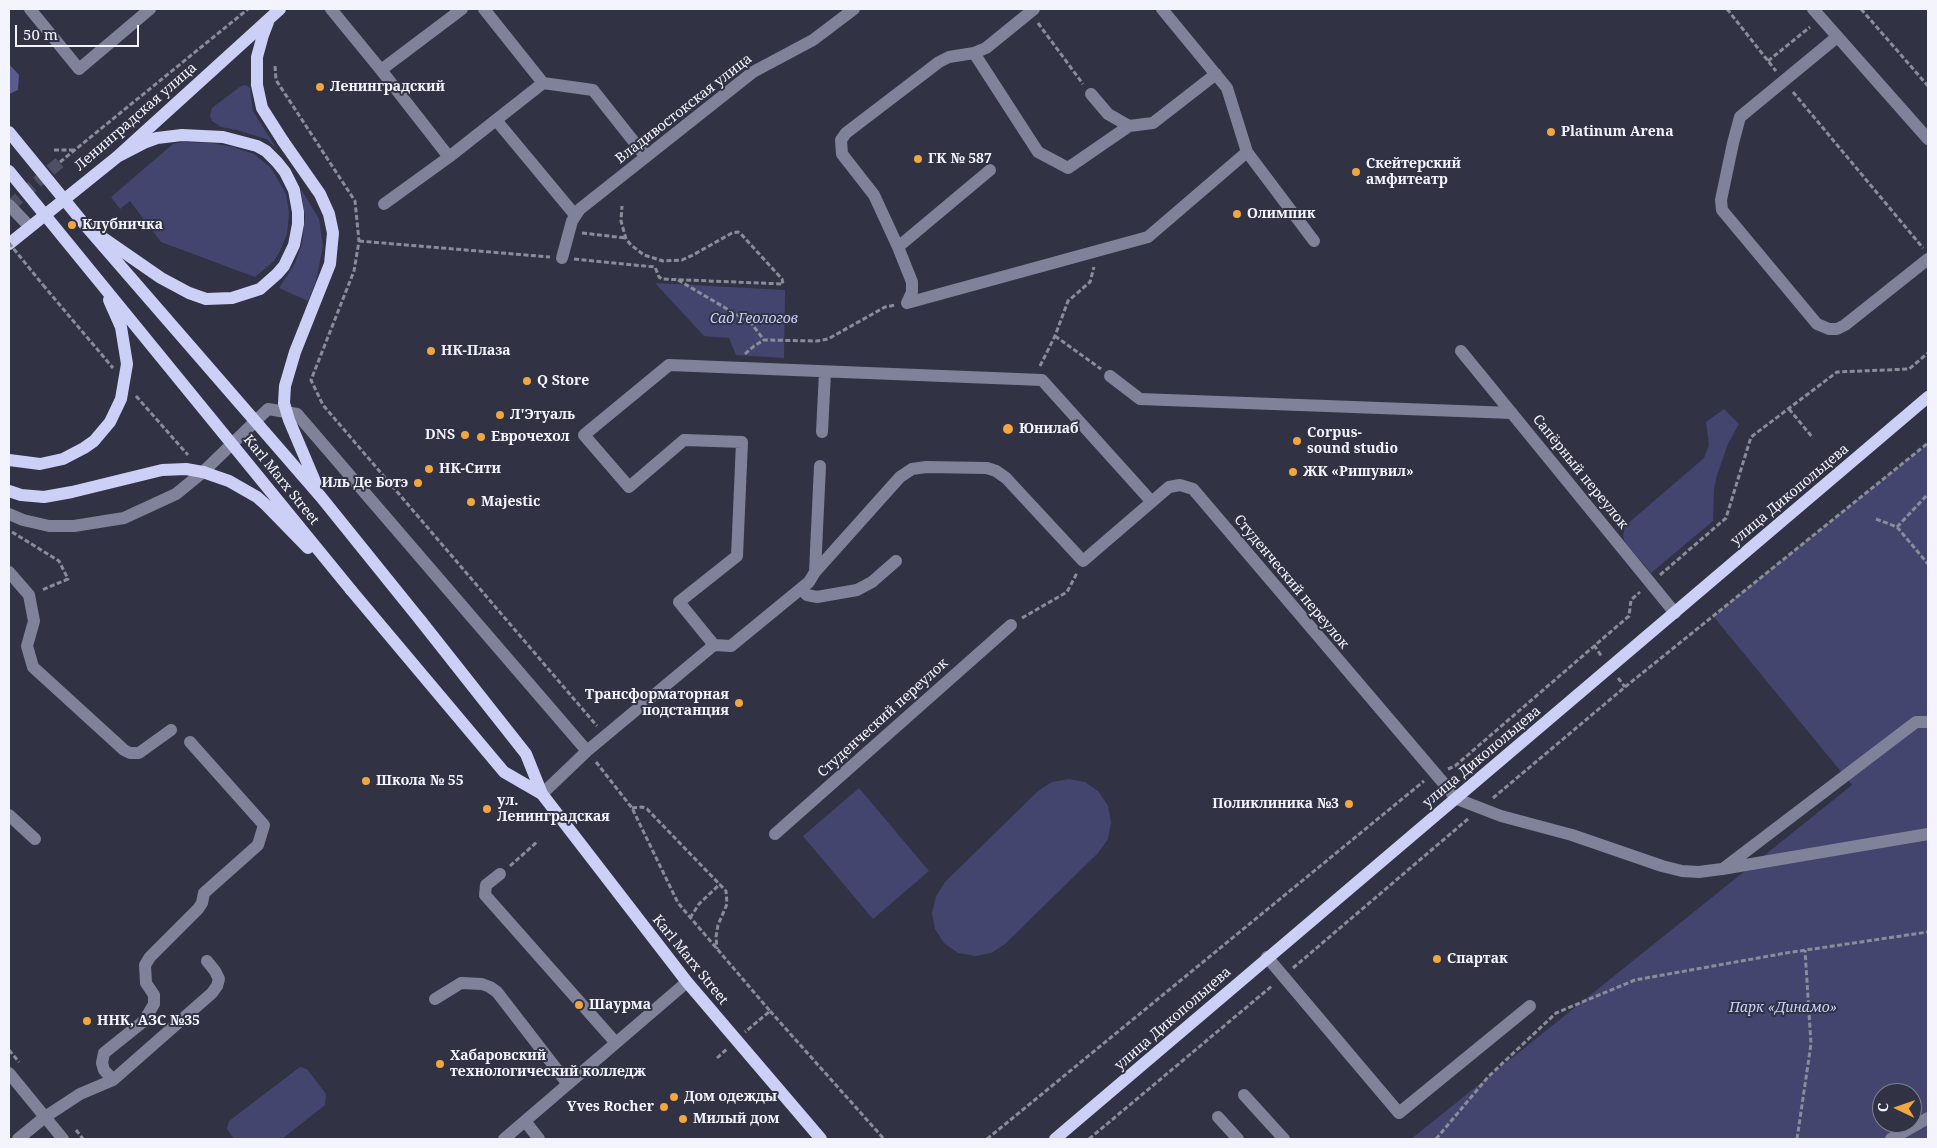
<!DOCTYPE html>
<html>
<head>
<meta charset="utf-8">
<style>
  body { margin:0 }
  #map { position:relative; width:1937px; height:1148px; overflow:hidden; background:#313244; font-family:"Noto Serif",serif }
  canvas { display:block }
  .frame { position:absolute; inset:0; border:10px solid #f3f4fd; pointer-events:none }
  .north { position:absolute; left:1872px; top:1083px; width:50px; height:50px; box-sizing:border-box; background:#313244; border:1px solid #7f808e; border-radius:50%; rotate:273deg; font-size:14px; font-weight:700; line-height:20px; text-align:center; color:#f3f4fd }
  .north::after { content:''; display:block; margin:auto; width:18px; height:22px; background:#f1a640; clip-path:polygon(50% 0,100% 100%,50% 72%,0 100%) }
  .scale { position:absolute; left:15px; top:25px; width:124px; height:22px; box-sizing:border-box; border:2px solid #f3f4fd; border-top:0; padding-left:6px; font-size:15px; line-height:18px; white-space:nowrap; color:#f3f4fd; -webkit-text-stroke:4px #313244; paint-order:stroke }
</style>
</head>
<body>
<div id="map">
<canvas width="1937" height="1148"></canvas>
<div class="frame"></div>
<div class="north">С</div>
<div class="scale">50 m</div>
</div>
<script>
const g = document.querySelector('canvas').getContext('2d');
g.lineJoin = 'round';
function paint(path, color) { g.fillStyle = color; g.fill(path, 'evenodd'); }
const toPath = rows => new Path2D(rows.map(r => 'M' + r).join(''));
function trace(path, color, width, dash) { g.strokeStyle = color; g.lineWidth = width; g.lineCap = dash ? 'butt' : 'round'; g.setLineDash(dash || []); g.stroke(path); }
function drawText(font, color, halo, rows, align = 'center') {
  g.font = font + ' "Noto Serif",serif'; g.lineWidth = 4; g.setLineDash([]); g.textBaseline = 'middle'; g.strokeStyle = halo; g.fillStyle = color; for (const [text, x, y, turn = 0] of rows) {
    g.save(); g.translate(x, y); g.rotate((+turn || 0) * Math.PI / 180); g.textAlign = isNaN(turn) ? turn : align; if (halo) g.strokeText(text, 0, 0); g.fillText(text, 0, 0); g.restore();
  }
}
const green = toPath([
  [246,85,250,88,253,111,259,121,277,149,266,139,237,130,221,127,212,121,210,116,212,108,241,86],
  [183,142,211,143,233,147,254,154,271,168,281,185,286,194,289,213,287,234,280,251,274,261,255,277,161,242,130,201,120,209,111,197,173,144],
  [301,189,319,219,323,246,316,281,308,301,279,288,295,263,302,244,305,217],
  [655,283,785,290,784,358,736,355,729,338,704,336],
  [1724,409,1739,424,1728,444,1717,475,1714,489,1713,521,1651,573,1625,542,1623,536,1625,526,1704,458,1709,445,1706,422],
  [1928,443,1928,1139,1411,1139,1852,785,1713,616],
  [1882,1093,1912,1093,1912,1123,1882,1123],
  [1069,779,1085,782,1099,792,1108,806,1111,822,1108,839,1098,853,1005,944,991,953,975,956,958,953,944,943,935,929,932,913,936,896,945,882,1038,791,1052,782],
  [859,788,929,871,873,919,803,836],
  [300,1067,307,1069,326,1094,325,1105,282,1139,234,1139,227,1129,229,1121]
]);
const forest = toPath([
  [9,64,19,75,18,90,9,94]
]);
const minorTunnel = toPath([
  [10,206,60,162]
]);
const path = toPath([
  [1727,9,1776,71],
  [1861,9,1928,86],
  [1038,23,1083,84],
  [1768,61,1810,27],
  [275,66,276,80,355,201,359,241,354,271,311,380,323,405,597,726],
  [1793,92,1923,248],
  [54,150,74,150],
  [60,162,248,9],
  [582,233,626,238],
  [359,241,550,257],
  [574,259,655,267,659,277,662,279,783,284,782,279,741,234,738,232,732,233,693,255,682,260,663,261,644,255,631,245,626,239,621,221,622,206],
  [678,280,751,323,764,340],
  [43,285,113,368],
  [1055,336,1101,369],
  [745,354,754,346,764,340,817,341,828,339,885,307,896,305],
  [1040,366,1055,336,1068,301,1090,282,1094,267],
  [136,396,188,455],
  [1789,409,1813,438],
  [1876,519,1897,527,1928,564],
  [1897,527,1928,494],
  [12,532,59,561,68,579,42,590],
  [1660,575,1726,518,1751,437,1837,372,1909,369,1928,353],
  [1022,618,1067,592,1077,573],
  [1594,645,1602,657],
  [1618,678,1625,687],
  [596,762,632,808,678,903,770,1011,745,1032],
  [1448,769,1455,766,1629,616,1631,600,1640,592],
  [1493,798,1625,687,1928,443],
  [632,808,642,807,647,809,726,891,727,904,718,925,716,937,717,949],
  [510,866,538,841],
  [690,918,699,904,720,884],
  [1293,968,1469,818],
  [770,1011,884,1139],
  [9,1050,19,1062],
  [717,1058,728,1048],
  [76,1130,83,1139],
  [987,1139,1424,781],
  [1089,1139,1273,985],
  [1436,1139,1488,1077,1556,1013,1635,980,1786,953,1928,932],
  [1797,1139,1811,1044,1805,950]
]);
const minor = toPath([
  [30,9,79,69,150,9],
  [331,9,381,70,462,9],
  [484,9,543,83,593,90,646,157],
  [1162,9,1227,88,1247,152,1314,241],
  [1813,9,1928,139],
  [1837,37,1740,117,1733,143,1721,200,1722,210,1817,324,1829,329,1837,329,1845,325,1928,259],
  [974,53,1038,152,1068,168,1129,126],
  [381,70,449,157,543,83],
  [1091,94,1108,114,1129,126,1153,123,1216,74],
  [496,120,575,215],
  [384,204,449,157],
  [9,205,29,226],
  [898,247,874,195,842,154,841,140,846,133,939,62,949,57,974,53,986,48,1034,9],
  [562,258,572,221,580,209,753,72,813,40,854,9],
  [907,303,1148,237,1247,152],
  [907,303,912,292,912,282,898,247,990,170],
  [1461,351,1675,613],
  [1110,376,1140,399,1512,413],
  [822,432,825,372],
  [9,514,23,520,49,526,74,526,124,518,176,494,203,472,268,409,297,414,587,751],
  [9,572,29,595,34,621,27,646,33,667,124,750,130,753,139,753,171,730],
  [815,572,900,477,912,469,926,467,987,468,996,471,1006,478,1083,561,1169,487,1180,485,1193,489,1457,799,1501,816,1572,835,1662,866,1682,871,1699,872,1722,869,1928,834],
  [801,589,807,595,817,597,857,590,872,582,896,561],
  [714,645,679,602,737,556,742,442,684,440,629,487,584,435,669,365,1042,380,1151,501],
  [542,794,587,751,714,645,731,646,809,582,815,572,820,466],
  [9,815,35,839],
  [775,834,1011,625],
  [1724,868,1916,722,1928,722],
  [500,874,486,885,485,895,616,1043],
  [1267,957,1399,1113,1530,1006],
  [435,999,461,983,482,984,490,987,497,992,568,1084],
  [9,1073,63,1139],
  [113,1080,104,1070,102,1063,104,1053,144,1021,154,1004,154,995,146,983,145,965,150,957,198,909,202,903,204,893,258,845,264,825,190,742],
  [1244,1095,1284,1139],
  [1218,1117,1238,1139],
  [525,1121,539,1139],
  [18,1139,45,1117,80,1094,113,1080,212,993,217,986,219,979,215,971,207,961],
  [504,1139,687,982],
  [1891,1139,1928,1118]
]);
const major = toPath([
  [268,22,263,35,257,57,257,85,262,108,283,141],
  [93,231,161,278,189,293,206,299,232,298,260,289,277,274,284,266,294,245,298,224,298,212,294,190,285,172,277,162,266,151,257,146,223,137,182,135,157,138,146,142,117,157],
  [9,244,117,157,280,9],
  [9,491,21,495,44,497,72,492,162,470,186,469,203,472],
  [351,590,504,772,542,794],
  [421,621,526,754,542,794,687,982,821,1139],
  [1055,1139,1928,397]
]);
const pathBridge = toPath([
  [9,243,43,285]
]);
const majorBridge = toPath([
  [9,132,85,225,321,497,421,621],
  [283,141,320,194,329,214,333,233,330,264,295,352,285,386,284,403,289,420,317,486],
  [9,171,351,590],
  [9,460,40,464,63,459,84,448,94,441,110,422,121,399,127,364,121,327,109,300],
  [203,472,229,481,257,497,266,505,308,548]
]);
const markers = [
  [320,87,5,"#f1a640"],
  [1551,132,5,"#f1a640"],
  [918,159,5,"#f1a640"],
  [1356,172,5,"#f1a640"],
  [1237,214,5,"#f1a640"],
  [72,225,5,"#f1a640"],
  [431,351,5,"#f1a640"],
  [527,381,5,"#f1a640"],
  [500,415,5,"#f1a640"],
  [1008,429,6,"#f1a640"],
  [465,435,5,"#f1a640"],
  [481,437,5,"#f1a640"],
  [1297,441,5,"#f1a640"],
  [429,469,5,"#f1a640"],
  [1293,472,5,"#f1a640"],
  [418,483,5,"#f1a640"],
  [471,502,5,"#f1a640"],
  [739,703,5,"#f1a640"],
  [366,781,5,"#f1a640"],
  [1349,804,5,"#f1a640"],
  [487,809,5,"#f1a640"],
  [1437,959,5,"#f1a640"],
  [579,1005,5,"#f1a640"],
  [87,1021,5,"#f1a640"],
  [440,1064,5,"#f1a640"],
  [674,1097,5,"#f1a640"],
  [664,1107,5,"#f1a640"],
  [683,1119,5,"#f1a640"]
];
const poiNames = [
  ["Ленинградский",330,87],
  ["Platinum Arena",1561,132],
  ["ГК № 587",928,159],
  ["Скейтерский",1366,164],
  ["амфитеатр",1366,180],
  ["Олимпик",1247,214],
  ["Клубничка",82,225],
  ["НК-Плаза",441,351],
  ["Q Store",537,381],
  ["Л'Этуаль",510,415],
  ["Юнилаб",1019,429],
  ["Corpus-",1307,433],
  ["sound studio",1307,449],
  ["DNS",455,435,"right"],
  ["Еврочехол",491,437],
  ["НК-Сити",439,469],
  ["ЖК «Ришувил»",1303,472],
  ["Иль Де Ботэ",408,483,"right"],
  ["Majestic",481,502],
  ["Трансформаторная",729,695,"right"],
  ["подстанция",729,711,"right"],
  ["Школа № 55",376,781],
  ["ул.",497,801],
  ["Ленинградская",497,817],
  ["Поликлиника №3",1339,804,"right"],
  ["Спартак",1447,959],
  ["Шаурма",589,1005],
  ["ННК, АЗС №35",97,1021],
  ["Хабаровский",450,1056],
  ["технологический колледж",450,1072],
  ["Дом одежды",684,1097],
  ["Yves Rocher",654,1107,"right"],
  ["Милый дом",693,1119]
];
const streetNames = [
  ["Владивостокская улица",684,109,-38],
  ["Ленинградская улица",136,117,-41],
  ["Сапёрный переулок",1580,472,51],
  ["Karl Marx Street",281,480,51],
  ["улица Дикопольцева",1790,495,-40],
  ["Студенческий переулок",1291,582,50],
  ["Студенческий переулок",883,718,-42],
  ["улица Дикопольцева",1482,757,-40],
  ["Karl Marx Street",690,960,51],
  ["улица Дикопольцева",1173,1019,-41]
];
const parkNames = [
  ["Сад Геологов",754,319],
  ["Парк «Динамо»",1783,1008]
];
paint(green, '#43456e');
paint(forest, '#595c8e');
trace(minorTunnel, '#4e4f60', 12, [12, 6]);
trace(path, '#8b8c9a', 3, [5, 2.5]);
trace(minor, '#7f8299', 12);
trace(major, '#ccd0f7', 12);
trace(pathBridge, '#8b8c9a', 3, [5, 2.5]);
trace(majorBridge, '#ccd0f7', 12);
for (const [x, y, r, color] of markers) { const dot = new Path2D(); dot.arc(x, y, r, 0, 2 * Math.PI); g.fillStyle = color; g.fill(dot); trace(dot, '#313244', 2); }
drawText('bold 14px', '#f3f4fd', '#313244', poiNames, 'left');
drawText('14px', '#f3f4fd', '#313244', streetNames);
drawText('italic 14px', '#cacffe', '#313244', parkNames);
</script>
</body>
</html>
